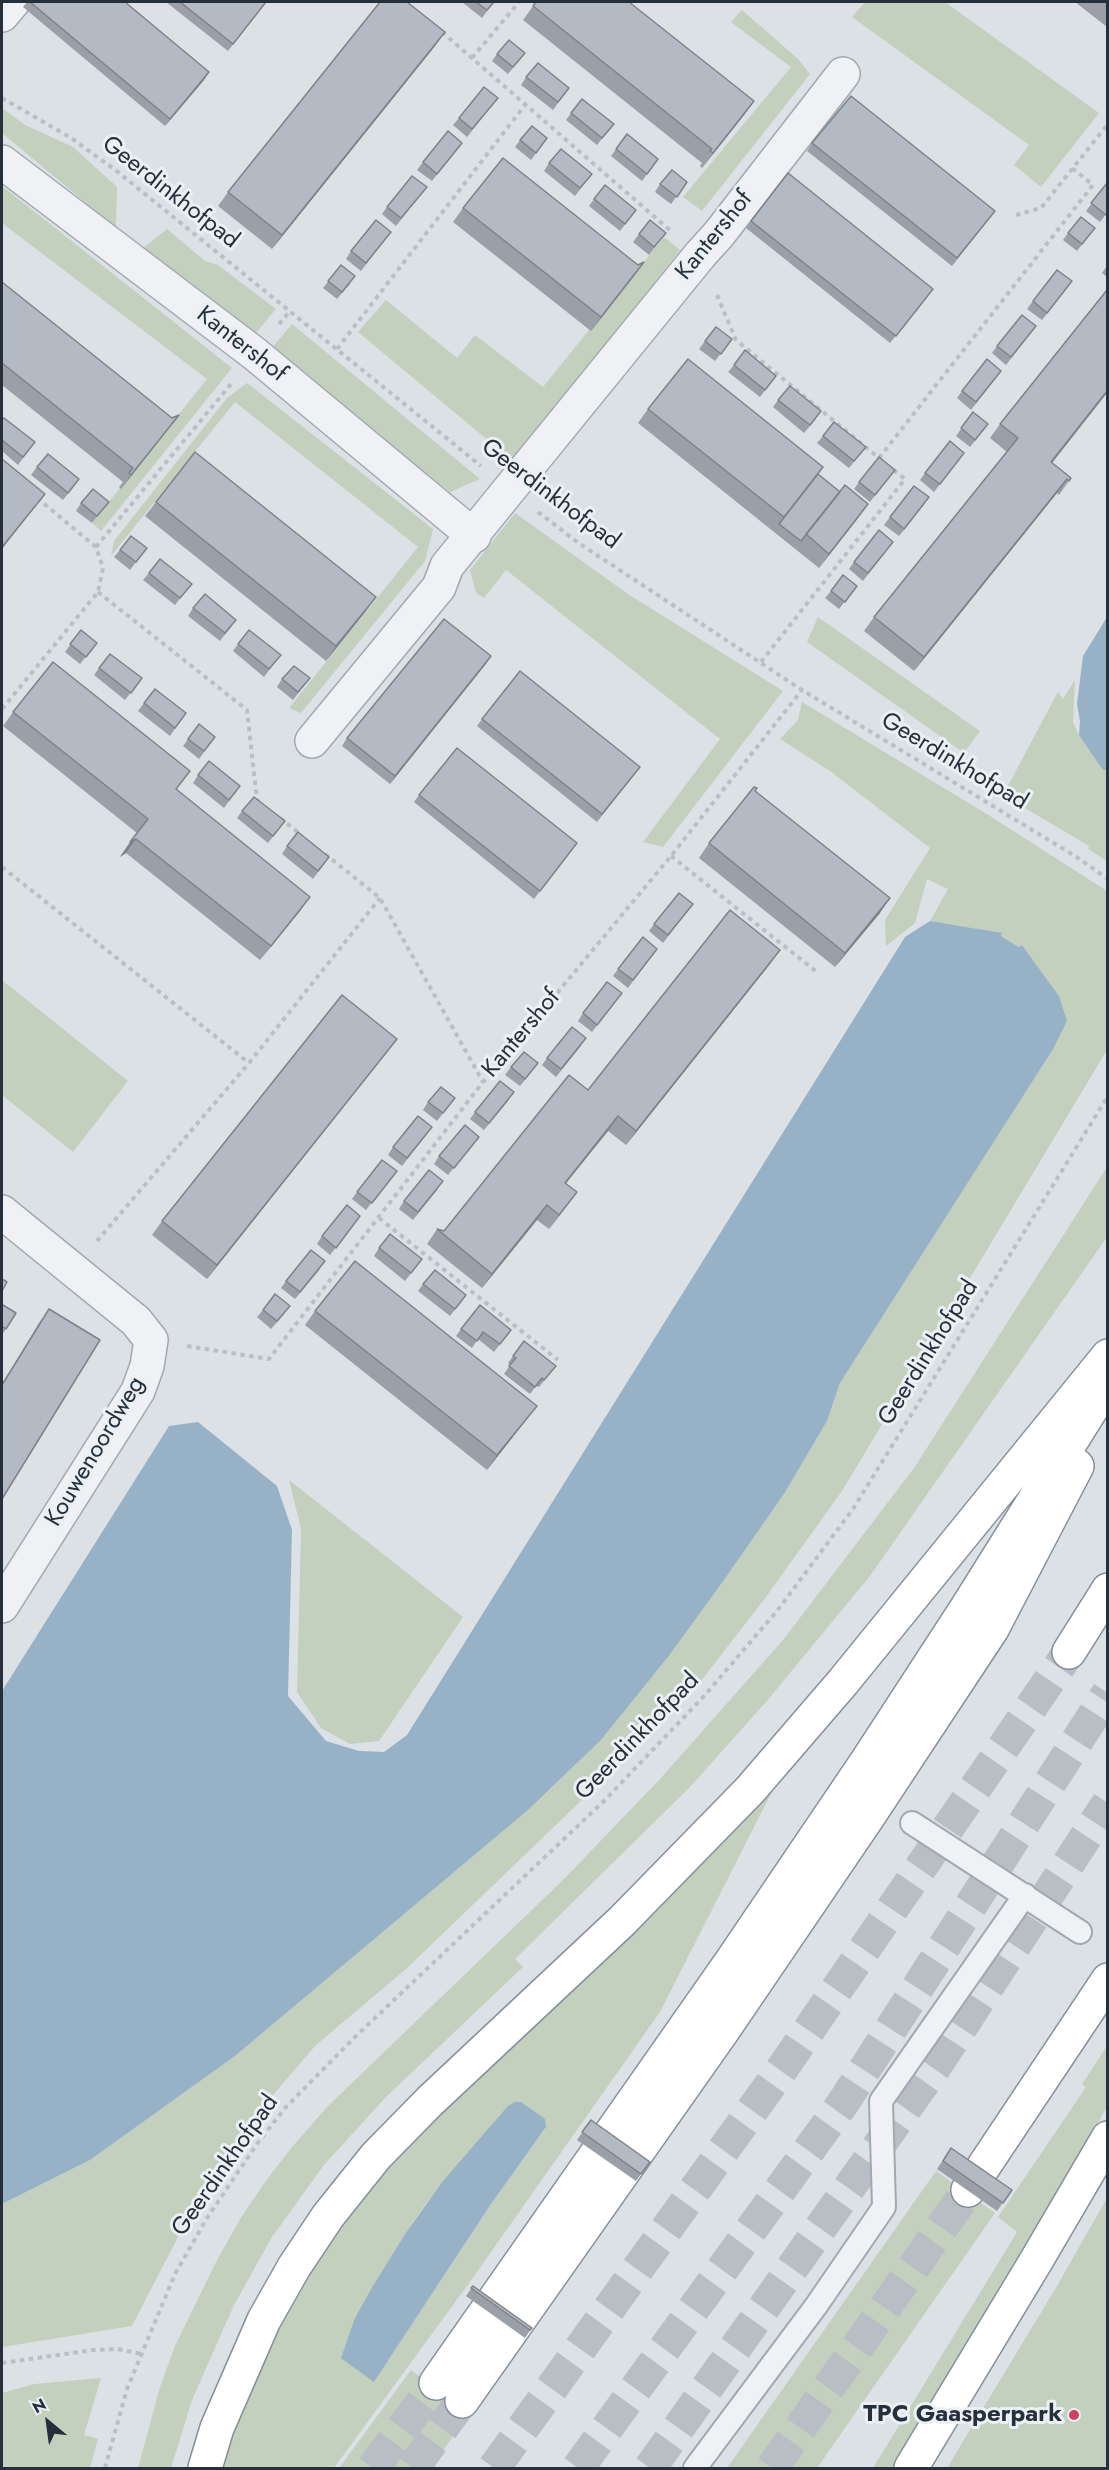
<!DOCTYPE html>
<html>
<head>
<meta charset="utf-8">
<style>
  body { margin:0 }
  #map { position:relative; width:1109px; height:2470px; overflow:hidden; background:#dce1e6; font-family:Jost,sans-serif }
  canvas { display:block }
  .frame { position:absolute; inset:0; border:3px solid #26303c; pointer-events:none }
  .north { position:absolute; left:18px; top:2392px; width:60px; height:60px; -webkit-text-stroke:4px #ebf0f4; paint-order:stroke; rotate:331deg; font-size:16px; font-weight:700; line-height:24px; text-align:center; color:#26303c }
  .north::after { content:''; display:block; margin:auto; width:21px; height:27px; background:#26303c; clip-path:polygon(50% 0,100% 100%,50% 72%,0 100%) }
</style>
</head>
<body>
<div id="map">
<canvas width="1109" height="2470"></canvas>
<div class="frame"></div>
<div class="north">N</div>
</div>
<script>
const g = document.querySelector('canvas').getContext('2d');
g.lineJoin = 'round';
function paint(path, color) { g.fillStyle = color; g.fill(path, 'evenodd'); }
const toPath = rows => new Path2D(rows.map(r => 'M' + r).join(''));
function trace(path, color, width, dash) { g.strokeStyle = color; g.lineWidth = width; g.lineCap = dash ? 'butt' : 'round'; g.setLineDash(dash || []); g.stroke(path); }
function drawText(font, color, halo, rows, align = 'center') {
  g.font = font + ' Jost,sans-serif'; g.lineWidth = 6; g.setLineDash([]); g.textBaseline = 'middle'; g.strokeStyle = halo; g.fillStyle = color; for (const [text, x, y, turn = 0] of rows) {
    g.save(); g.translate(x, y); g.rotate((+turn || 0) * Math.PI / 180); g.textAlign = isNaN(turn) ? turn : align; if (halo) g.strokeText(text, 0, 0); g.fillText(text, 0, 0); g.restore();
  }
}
const green = toPath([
  [865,2,945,2,1099,113,1041,187,1014,165,1029,145,852,17],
  [742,10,797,58,810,74,702,211,683,197,791,67,731,22],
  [2,108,25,125,73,147,117,187,116,228,2,133],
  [2,186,232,368,101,531,92,523,207,379,2,223],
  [167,229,205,261,218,265,276,309,254,335,141,250],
  [664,237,680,250,514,462,358,332,386,300,457,358,475,335,543,387],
  [292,324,480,479,450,492,270,350],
  [247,383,433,529,425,561,301,713,289,708,418,547,235,402,111,556,114,541,227,398],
  [515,513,628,594,783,691,663,847,643,842,720,739,506,570,484,598,476,593,470,570],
  [818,617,980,731,964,753,807,642],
  [1075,680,1073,722,1079,735,1107,770,1107,861,1088,849,1089,846,1003,795,1058,692,1063,699],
  [802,702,990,816,1107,891,1107,1050,842,1491,763,1601,701,1681,634,1750,406,1969,316,2045,253,2118,195,2204,132,2326,2,2347,2,2204,90,2160,235,2056,528,1810,601,1740,668,1657,724,1580,784,1494,827,1421,840,1383,1034,1078,1067,1021,1059,996,1022,945,1020,947,1001,936,1001,933,930,921,948,889,927,879,915,923,886,946,885,920,930,848,830,771,780,739,798,720],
  [2,980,128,1081,73,1152,2,1095],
  [1107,1167,1107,1237,870,1576,766,1702,690,1787,515,1959,523,1967,386,2097,324,2165,272,2237,234,2305,192,2400,171,2468,138,2468,160,2387,175,2346,216,2262,240,2219,265,2182,292,2147,328,2106,563,1880,660,1779,783,1640,914,1468],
  [289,1480,463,1617,379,1741,350,1744,321,1728,297,1692,301,1529],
  [781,1774,660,2012,472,2279,334,2468,220,2468,257,2366,319,2252,380,2173],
  [545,2129,489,2207,374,2382,355,2318,405,2234,424,2206,482,2137],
  [1107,2046,1107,2107,1012,2273,893,2468,873,2468,1017,2232,998,2217,1086,2087,1082,2084],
  [936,2171,995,2213,817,2468,727,2468],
  [1107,2198,1107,2468,947,2468,1057,2286],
  [411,2370,470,2413,430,2468,339,2468],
  [101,2378,84,2435,98,2439,90,2468,2,2468,2,2393,34,2384]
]);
const water = toPath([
  [1107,617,1108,770,1103,770,1079,735,1080,721,1077,704,1083,656],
  [930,921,1002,933,1001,936,1019,947,1022,945,1059,996,1067,1021,1053,1049,840,1383,827,1421,784,1494,724,1580,668,1657,601,1740,528,1810,235,2056,90,2160,2,2204,2,1691,169,1426,198,1422,277,1486,292,1530,288,1696,326,1741,359,1751,384,1752,407,1735,905,937],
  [521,2102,545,2119,546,2127,489,2207,374,2382,341,2358,355,2318,370,2291,405,2234,443,2181,508,2106,515,2102]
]);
const highwayTunnel = toPath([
  [373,2468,436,2383],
  [413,2468,462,2401],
  [494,2468,784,2066,1069,1652],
  [578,2468,843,2103,1108,1693],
  [650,2468,937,2064,1108,1803],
  [772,2468,968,2190]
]);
const path = toPath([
  [442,32,672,232],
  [472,58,519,2],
  [2,98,71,138,114,169,481,466],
  [1016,215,1041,208,1108,124],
  [717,295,736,340,880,459],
  [279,324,290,311],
  [337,349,525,105],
  [879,458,1093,185,1072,168],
  [538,512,580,544,802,690,1075,856,1108,879],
  [96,547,231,384],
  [98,592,247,710,257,800,260,803],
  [761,662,905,479,890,467],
  [2,709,98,592,103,568,96,547,36,497],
  [280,818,300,834],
  [325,854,380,898,483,1082],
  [671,856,818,973],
  [2,867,249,1063],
  [379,1218,558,1360],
  [97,1241,249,1063,380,898],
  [187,1346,269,1359,483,1082,671,856,802,690],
  [2,2363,93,2350,118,2349,142,2354],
  [105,2468,127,2389,175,2274,207,2218,257,2144,285,2108,355,2037,604,1801,705,1695,777,1611,853,1509,1108,1096]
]);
const lane = toPath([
  [912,1823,1080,1932],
  [695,2468,816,2306,884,2207,881,2101,1025,1895]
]);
const street = toPath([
  [2,15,13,2],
  [2,162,255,354,474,536],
  [312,741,439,587,447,566,700,255,719,234,843,74],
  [2,1212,136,1321,151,1340,147,1366,138,1391,2,1606]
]);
const highway = toPath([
  [1069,1652,1108,1590],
  [968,2190,1108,1980],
  [436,2383,733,1959,867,1761,966,1609,1102,1392],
  [462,2401,724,2029,868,1817,992,1629,1077,1466],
  [205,2468,217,2428,264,2320,294,2267,328,2216,376,2156,430,2101,622,1921,750,1790,843,1682,1108,1356],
  [911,2468,1036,2261,1108,2138]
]);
const wall = toPath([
  [27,2,125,2,204,80,165,126,23,7],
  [166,2,266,2,228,51],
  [462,2,494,2,482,18],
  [536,2,754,101,744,115,702,168,700,166,702,163,523,20],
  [1075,2,1107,2,1107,27],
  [435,46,272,249,218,206,228,192],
  [525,53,508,74,492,61,497,54],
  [526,77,569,88,553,110,521,85],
  [498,98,467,137,453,125,459,118],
  [571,113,608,131,597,145,566,120],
  [627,134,658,159,642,181,611,156],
  [547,138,531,160,515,147,520,140],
  [462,143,432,181,417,170,423,162],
  [812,143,990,218,952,266,807,151],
  [549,163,592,174,575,196,544,171],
  [687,182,671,204,655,192,660,184],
  [1107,183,1107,213,1100,222,1086,211],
  [427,187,396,226,382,214,387,207],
  [594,199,636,210,620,231,589,206],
  [463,208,638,265,644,262,634,276,591,331,453,222],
  [751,221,928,296,890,343,746,228],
  [1095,228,1077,251,1063,240,1068,233],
  [666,233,649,255,633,242,639,234],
  [385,239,361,271,346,259,351,251],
  [341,265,350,284,337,299,323,288],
  [1107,266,1107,277,1102,273],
  [1072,281,1042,320,1027,309,1033,301],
  [2,282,172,418,179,415,168,429,121,489,119,487,123,482,2,385],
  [1031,333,1006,365,992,353,997,346],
  [732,339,715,361,699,349,705,341],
  [734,365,776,376,760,397,728,372],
  [996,378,971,410,957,398,962,391],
  [778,400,816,419,804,433,773,407],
  [648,409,818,474,858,518,819,568,638,423],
  [973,412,983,431,970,447,956,436],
  [2,420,35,442,18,465,2,451],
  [1000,424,1071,478,1059,495,1057,493,914,671,864,631,874,617,1007,452,990,438],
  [823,436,866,447,849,468,817,443],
  [964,453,934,492,920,480,925,473],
  [37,467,74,486,63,500,31,475],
  [895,470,870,502,854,489,859,482],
  [156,502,366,611,326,661,145,516],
  [81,503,103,509,92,523,76,511],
  [924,505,899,536,884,525,890,517],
  [893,542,863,581,849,569,854,562],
  [147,548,130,570,114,557,120,550],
  [149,573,186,591,175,605,143,580],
  [857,586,839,609,825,598,831,591],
  [193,608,231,627,220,641,188,616],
  [81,630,97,643,80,664,65,652],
  [238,644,275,662,264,677,233,651],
  [491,656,390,784,342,746,347,738],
  [99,668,142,678,125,700,94,675],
  [310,678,293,700,277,687,282,679],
  [144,703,186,713,170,736,138,711],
  [13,712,176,790,300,911,260,960,126,853,120,857,137,833,3,726],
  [482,719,635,774,597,822,477,726],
  [199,724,215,737,199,759,183,746],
  [198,775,240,786,224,808,193,783],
  [419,795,577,843,534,899,414,802],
  [242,811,285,821,268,843,237,818],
  [709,843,880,913,835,967,699,858],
  [287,846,329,857,313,879,282,854],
  [693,904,663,943,649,931,654,924],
  [657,949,628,988,613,976,618,969],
  [770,964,626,1145,608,1131,565,1184,566,1207,549,1229,537,1220,482,1288,427,1244,437,1229,444,1231,588,1090],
  [622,993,592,1032,578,1021,583,1013],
  [397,1039,386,1053,207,1279,152,1235,162,1221],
  [581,1046,556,1077,542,1065,547,1058],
  [511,1067,532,1071,520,1086,505,1075],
  [455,1098,437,1121,423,1110,428,1102],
  [509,1100,484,1130,470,1119,475,1112],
  [427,1134,402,1166,388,1155,393,1147],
  [479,1137,448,1175,434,1164,439,1156],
  [397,1171,366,1210,352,1199,357,1192],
  [438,1189,413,1220,399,1209,404,1201],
  [360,1216,330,1255,317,1244,322,1236],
  [379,1248,422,1259,405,1281,374,1256],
  [320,1269,295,1299,281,1288,286,1281],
  [423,1284,466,1295,450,1316,418,1291],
  [2,1306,16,1313,2,1335],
  [49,1309,2,1499,2,1384,39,1323],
  [263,1310,285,1313,271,1329,257,1317],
  [315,1311,526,1420,487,1470,305,1325],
  [461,1329,511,1330,494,1352,478,1339,472,1348,456,1336],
  [524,1341,556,1366,539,1387,536,1386,530,1394,504,1374,510,1365,508,1363],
  [591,2120,650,2162,636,2181,577,2140],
  [951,2148,1012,2190,997,2211,937,2169],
  [473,2286,532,2328,525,2338,466,2296]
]);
const shadedWall = toPath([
  [445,32,435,46,272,249,282,235],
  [209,72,204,80,165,126,170,119],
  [754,101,744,115,702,168,713,153],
  [644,262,634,276,591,331,601,317],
  [1107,391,1107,393,1041,477,1051,462],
  [179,415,168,429,121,489,131,475],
  [1067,479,1057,493,914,671,924,657],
  [45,494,34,508,2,549,2,547],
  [868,504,858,518,819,568,829,554],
  [376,597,366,611,326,661,336,646],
  [491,656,486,664,390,784,395,776],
  [136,839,126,853,120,857,130,842],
  [310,897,300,911,260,960,271,946],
  [890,898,880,913,835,967,845,953],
  [780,950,770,964,626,1145,636,1131],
  [397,1039,386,1053,207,1279,217,1265],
  [618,1116,608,1131,555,1197,565,1183],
  [577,1192,566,1207,549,1229,559,1215],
  [547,1205,537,1220,482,1288,492,1274],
  [537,1406,526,1420,487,1470,497,1455]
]);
const building = toPath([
  [30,2,125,2,209,72,170,119,30,2],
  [180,2,266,2,233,44,180,2],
  [380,2,407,2,445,32,282,235,228,192,380,2],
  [476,2,494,2,487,10,476,2],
  [536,2,629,2,754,101,713,153,710,151,712,149,533,6,536,2],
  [509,40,525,53,513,67,497,54,509,40],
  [538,63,569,88,558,102,526,77,538,63],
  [484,87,498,98,472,129,459,118,484,87],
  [851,96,995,211,957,258,812,143,851,96],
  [582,99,614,124,602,138,571,113,582,99],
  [532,126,547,138,536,153,520,140,532,126],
  [448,131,462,143,437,174,423,162,448,131],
  [627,134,658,159,647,174,616,149,627,134],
  [561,149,592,174,580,188,549,163,561,149],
  [503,158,638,265,644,262,601,317,463,208,503,158],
  [672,170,687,182,677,197,660,184,672,170],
  [788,173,933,289,896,336,751,221,788,173],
  [412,176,427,187,401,218,387,207,412,176],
  [1107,183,1107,212,1106,215,1091,203,1107,183],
  [605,185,636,210,625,224,594,199,605,185],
  [1081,217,1095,228,1082,244,1068,233,1081,217],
  [376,220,391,232,366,263,351,251,376,220],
  [650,220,666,233,654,247,639,234,650,220],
  [341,265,355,276,342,292,328,281,341,265],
  [1057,270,1072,281,1047,313,1033,301,1057,270],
  [2,282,172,418,179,415,131,475,129,473,133,468,2,363,2,282],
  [1107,290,1107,391,1051,462,1071,478,1069,481,1067,479,924,657,874,617,1018,438,1000,424,1107,290],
  [1022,315,1036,326,1011,357,997,346,1022,315],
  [716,327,732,339,721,354,705,341,716,327],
  [745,350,776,376,765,390,734,365,745,350],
  [688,359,823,467,784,517,648,409,688,359],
  [987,359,1001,371,976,402,962,391,987,359],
  [790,386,821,411,810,425,778,400,790,386],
  [973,412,988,424,975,440,961,428,973,412],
  [4,418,35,442,23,457,2,440,2,420,4,418],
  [834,422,866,447,854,461,823,436,834,422],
  [950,441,964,453,940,484,925,473,950,441],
  [195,452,376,597,336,646,156,502,195,452],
  [48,454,79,479,68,493,37,467,48,454],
  [879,457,895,470,875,495,859,482,879,457],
  [2,459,45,494,2,547,2,459],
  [818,474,840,492,801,541,779,524,818,474],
  [845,485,868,504,829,554,806,534,845,485],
  [914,486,929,497,904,529,890,517,914,486],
  [93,489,109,502,97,516,81,503,93,489],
  [879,530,893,542,868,573,854,562,879,530],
  [131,536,147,548,136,562,120,550,131,536],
  [160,559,192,584,180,598,149,573,160,559],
  [843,575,857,586,845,602,831,591,843,575],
  [205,594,236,620,225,633,193,608,205,594],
  [444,619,491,656,395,776,347,738,444,619],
  [81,630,97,643,86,657,70,644,81,630],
  [249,630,281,655,269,669,238,644,249,630],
  [110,654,142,678,131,693,99,668,110,654],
  [53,662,190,771,176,789,310,897,271,946,136,839,130,842,148,819,13,712,53,662],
  [294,666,310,678,298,692,282,679,294,666],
  [520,671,640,767,602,814,482,719,520,671],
  [155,689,186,713,175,728,144,703,155,689],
  [199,724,215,737,204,751,188,739,199,724],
  [457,748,577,843,540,891,419,795,457,748],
  [209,761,240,786,229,800,198,775,209,761],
  [754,787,757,788,755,791,890,898,845,953,709,843,754,787],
  [254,797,285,821,273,836,242,811,254,797],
  [298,832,329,857,318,871,287,846,298,832],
  [679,893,693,904,668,935,654,924,679,893],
  [730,910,780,950,636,1131,618,1116,565,1183,577,1192,559,1215,547,1205,492,1274,437,1229,444,1231,569,1075,588,1090,730,910],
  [643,937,657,949,633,980,618,969,643,937],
  [607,982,622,993,597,1025,583,1013,607,982],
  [342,995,397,1039,217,1265,162,1221,342,995],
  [572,1027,586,1038,561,1069,547,1058,572,1027],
  [524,1052,538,1063,525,1079,511,1067,524,1052],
  [500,1081,514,1092,489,1123,475,1112,500,1081],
  [441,1087,455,1098,443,1113,428,1102,441,1087],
  [418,1116,432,1127,407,1158,393,1147,418,1116],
  [465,1125,479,1137,454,1168,439,1156,465,1125],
  [382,1160,397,1171,372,1203,357,1192,382,1160],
  [429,1170,443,1181,418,1212,404,1201,429,1170],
  [347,1205,360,1216,336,1248,322,1236,347,1205],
  [390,1234,422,1259,411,1273,379,1248,390,1234],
  [311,1250,325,1261,300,1292,286,1281,311,1250],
  [355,1261,537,1406,497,1455,315,1311,355,1261],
  [435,1270,466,1295,455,1309,423,1284,435,1270],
  [2,1279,7,1282,2,1291,2,1279],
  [275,1294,290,1306,277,1321,263,1310,275,1294],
  [3,1305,16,1313,6,1329,2,1326,2,1307,3,1305],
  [480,1305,511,1330,500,1344,483,1332,477,1341,461,1329,480,1305],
  [49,1309,100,1340,2,1499,2,1385,49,1309],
  [524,1341,556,1366,544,1380,542,1378,535,1387,509,1366,516,1358,513,1356,524,1341],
  [591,2120,650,2162,641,2174,582,2132,591,2120],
  [951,2148,1012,2190,1003,2203,943,2161,951,2148],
  [473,2286,532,2328,530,2330,471,2288,473,2286]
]);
const markers = [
  [1074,2415,6,"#cb4260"]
];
const streetNames = [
  ["Geerdinkhofpad",170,193,38],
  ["Kantershof",715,236,-51],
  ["Kantershof",241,345,38],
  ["Geerdinkhofpad",550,495,37],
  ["Geerdinkhofpad",954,762,31],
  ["Kantershof",522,1034,-50],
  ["Geerdinkhofpad",929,1353,-58],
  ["Kouwenoordweg",96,1452,-59],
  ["Geerdinkhofpad",638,1737,-46],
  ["Geerdinkhofpad",226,2166,-55]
];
const poiNames = [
  ["TPC Gaasperpark",1062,2415]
];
paint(green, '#c3d0bd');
paint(water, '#97b1c6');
trace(highwayTunnel, '#b8bec4', 33, [33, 16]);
trace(lane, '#a2a8b0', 26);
trace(street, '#a2a8b0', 36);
trace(highway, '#848f9c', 36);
trace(path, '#bbbfc5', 4, [4.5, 4.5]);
trace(lane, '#eff1f5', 22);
trace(street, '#eff1f5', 33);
trace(highway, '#fff', 33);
paint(wall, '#9ba0a8');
paint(shadedWall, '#7e8288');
paint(building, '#b4bac3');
trace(building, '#7e8288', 1.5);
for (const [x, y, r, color] of markers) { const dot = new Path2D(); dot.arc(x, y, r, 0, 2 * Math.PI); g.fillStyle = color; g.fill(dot); trace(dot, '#ebf0f4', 2); }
drawText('24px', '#26303c', '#ebf0f4', streetNames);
drawText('bold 24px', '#26303c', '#ebf0f4', poiNames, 'right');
</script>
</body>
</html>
